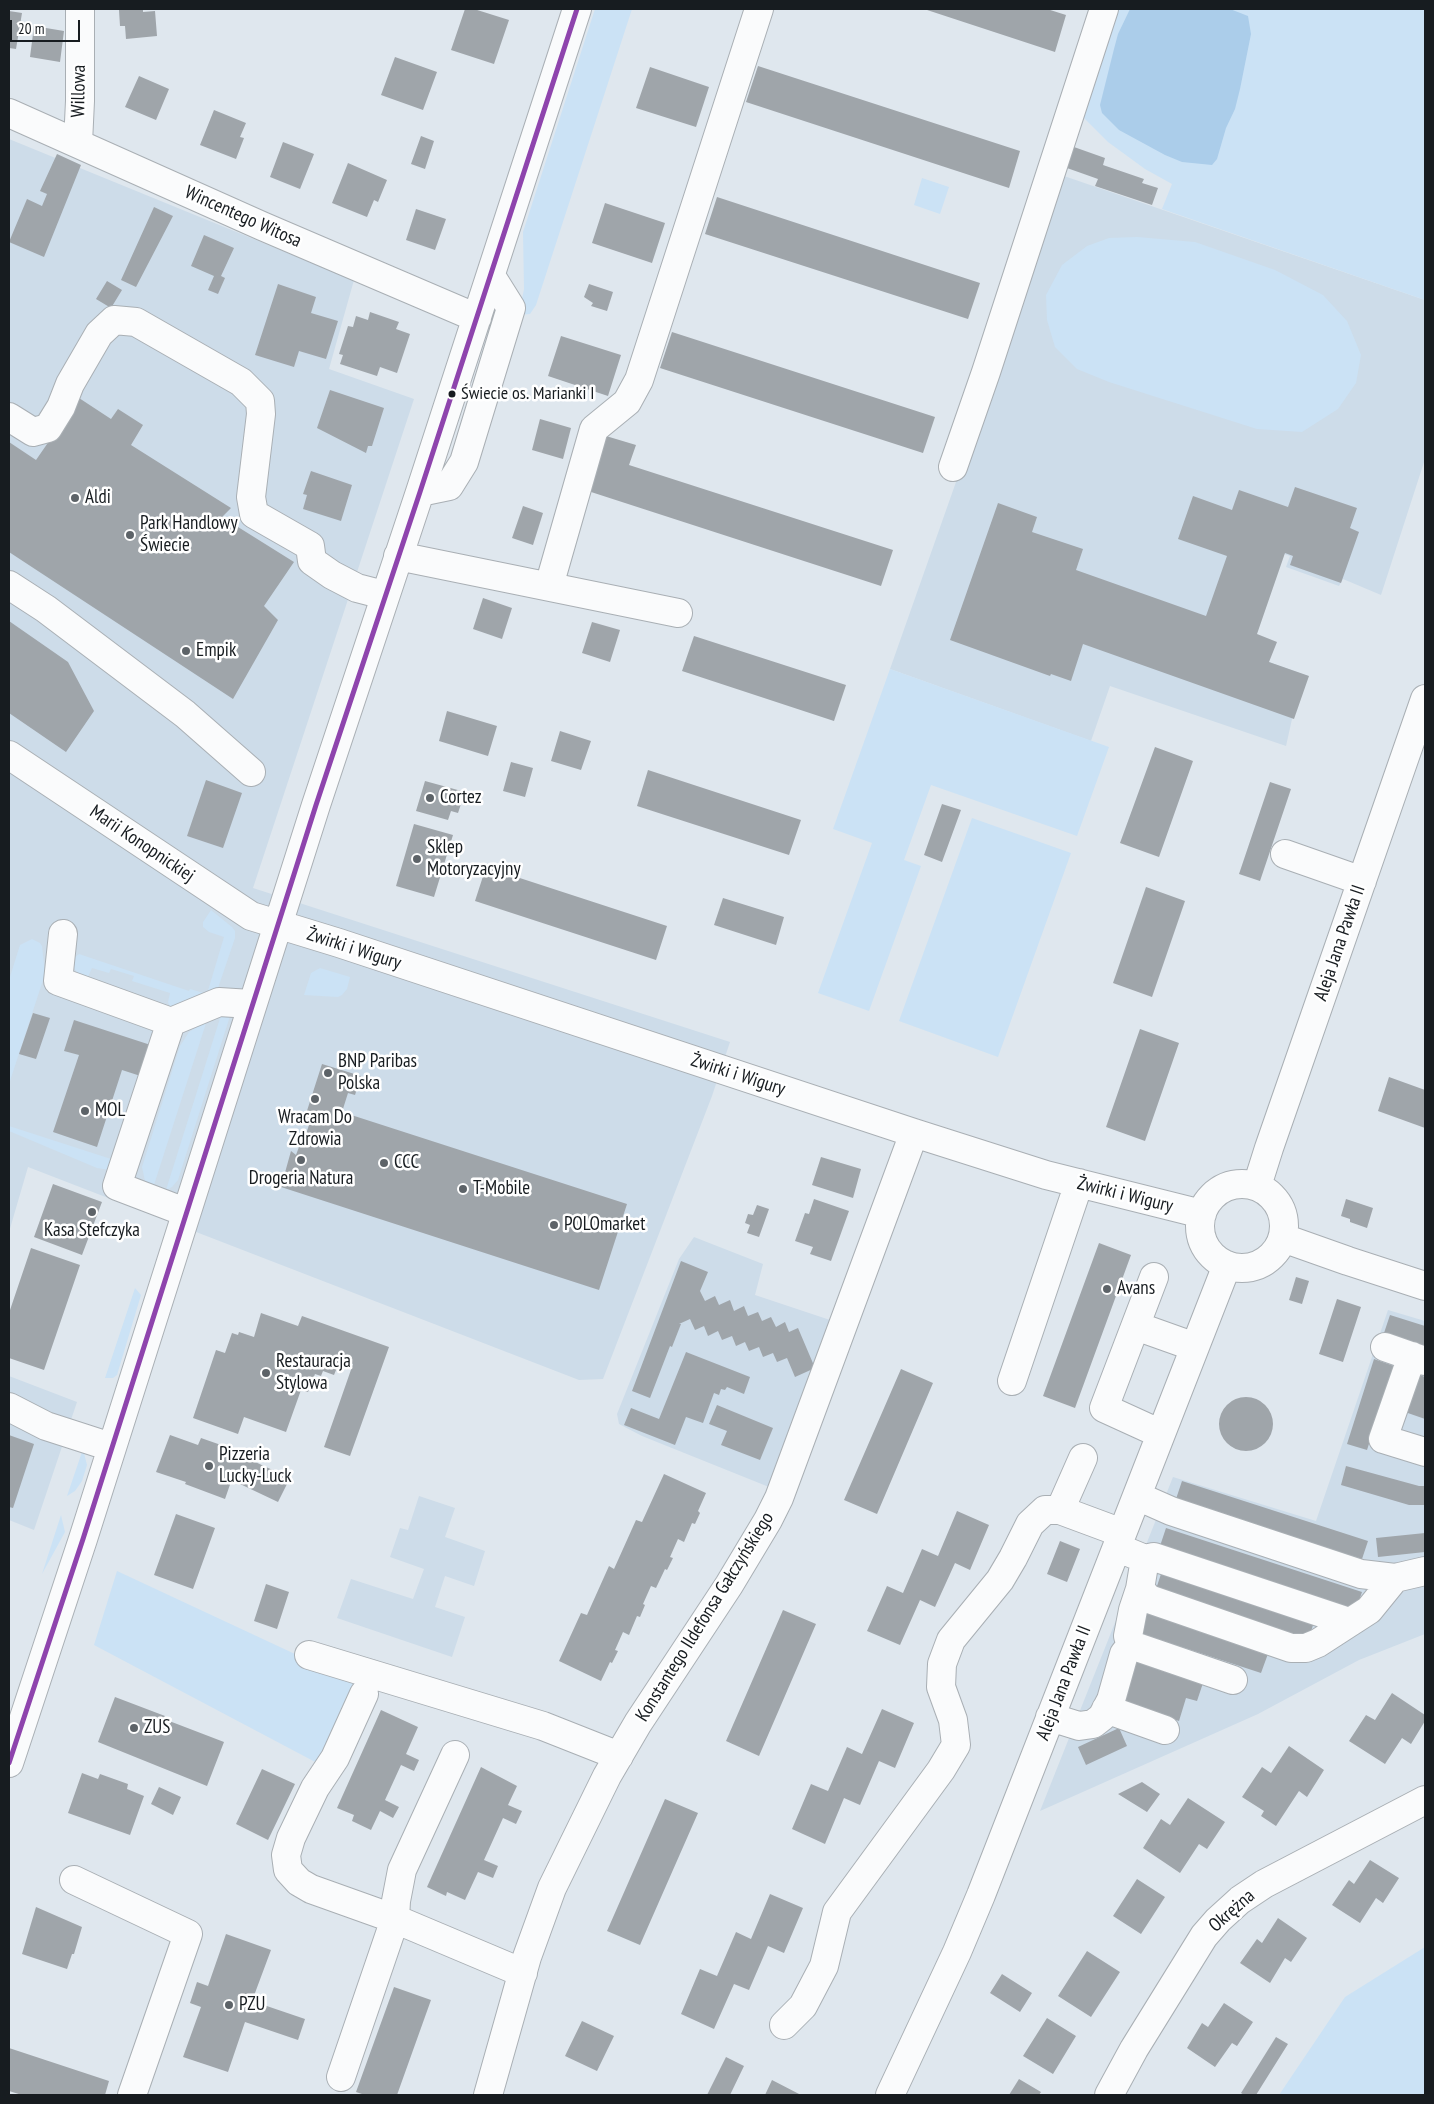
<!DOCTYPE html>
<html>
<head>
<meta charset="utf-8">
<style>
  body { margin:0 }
  #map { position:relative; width:1434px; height:2104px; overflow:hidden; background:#dfe7ee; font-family:"PT Sans Narrow",sans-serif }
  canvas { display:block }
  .frame { position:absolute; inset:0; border:10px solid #171c20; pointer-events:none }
  .scale { position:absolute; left:10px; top:20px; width:70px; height:22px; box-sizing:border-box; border:2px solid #171c20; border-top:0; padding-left:6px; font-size:15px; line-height:18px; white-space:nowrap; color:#171c20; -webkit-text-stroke:4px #fff; paint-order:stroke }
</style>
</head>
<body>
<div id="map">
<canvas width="1434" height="2104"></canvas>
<div class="frame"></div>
<div class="scale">20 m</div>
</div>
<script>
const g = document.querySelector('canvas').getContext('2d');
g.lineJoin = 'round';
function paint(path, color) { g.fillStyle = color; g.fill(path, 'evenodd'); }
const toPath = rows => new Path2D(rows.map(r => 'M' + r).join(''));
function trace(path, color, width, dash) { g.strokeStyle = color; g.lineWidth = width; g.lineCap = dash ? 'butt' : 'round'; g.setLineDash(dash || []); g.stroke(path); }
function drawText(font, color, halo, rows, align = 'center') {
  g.font = font + ' "PT Sans Narrow",sans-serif'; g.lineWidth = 5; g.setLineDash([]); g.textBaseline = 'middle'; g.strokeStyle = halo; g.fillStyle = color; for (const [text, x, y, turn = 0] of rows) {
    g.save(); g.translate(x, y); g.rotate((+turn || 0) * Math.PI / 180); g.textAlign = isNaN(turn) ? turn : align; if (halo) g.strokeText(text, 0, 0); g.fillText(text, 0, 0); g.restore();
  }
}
const built = toPath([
  [9,139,354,280,329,369,414,399,253,888,730,1042,712,1096,603,1379,579,1380,28,1167,9,1232],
  [1064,176,1425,300,1425,459,1381,595,1343,579,1339,586,1286,567,1290,556,1284,554,1255,634,1269,662,1308,676,1292,719,1286,746,1110,686,1091,741,890,669],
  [694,1237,763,1264,755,1295,836,1322,769,1487,642,1436,619,1424,617,1414,679,1259],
  [1388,1310,1425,1321,1425,1634,1359,1660,1258,1714,1040,1811,1173,1477,1316,1521],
  [9,1376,77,1402,34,1530,9,1520],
  [419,1496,455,1508,445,1537,485,1551,474,1586,445,1576,435,1607,465,1617,452,1657,337,1618,351,1579,413,1599,424,1569,390,1557,400,1528,408,1530]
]);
const green = toPath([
  [595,9,632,9,536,305,530,314,519,315,524,289,523,232],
  [1112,9,1425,9,1425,300,1162,209,1172,184,1145,169,1108,142,1080,114],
  [922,178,949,187,940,214,914,205],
  [1137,237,1195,242,1275,270,1323,295,1347,321,1361,355,1356,383,1338,409,1302,432,1257,429,1109,382,1077,369,1055,347,1047,320,1046,295,1062,265,1087,246,1109,238],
  [890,669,1109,747,1077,836,931,785,904,860,921,866,869,1011,818,993,872,843,833,829],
  [972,818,1071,853,998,1057,899,1021],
  [211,910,232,927,235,931,235,938,217,991,188,1007,170,1007,168,1002,170,993,132,981,134,976,111,969,109,973,92,968,87,979,81,977,73,967,75,957,79,954,189,991,190,989,207,994,224,937,209,932,203,927,203,922],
  [32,939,40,943,42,946,45,974,10,1081,9,980,20,945],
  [320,968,350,977,347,989,342,995,338,997,304,995,311,973],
  [222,1012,230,1016,178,1180,172,1187,166,1190],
  [207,1020,153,1188,145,1181,142,1167,180,1046,189,1032],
  [9,1126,111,1159,113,1161,110,1170,97,1168,9,1131],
  [135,1288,141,1295,117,1375,113,1378,105,1378],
  [83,1449,87,1465,82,1481,75,1491,67,1496],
  [61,1515,65,1532,42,1574],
  [117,1571,355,1682,319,1764,94,1645],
  [1425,1947,1425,2095,1279,2095,1345,1997]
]);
const water = toPath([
  [1130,9,1230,9,1248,16,1251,34,1240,89,1235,109,1226,128,1217,159,1212,165,1182,162,1165,155,1119,130,1102,113,1100,105,1114,49,1118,34]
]);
const building = toPath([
  [143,9,143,12,155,11,157,36,126,39,125,26,120,26,119,10],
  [465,9,474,9,509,20,494,64,451,50],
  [924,9,1047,9,1066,15,1055,52],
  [9,11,22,13,16,49,9,48],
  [34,26,64,31,60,62,30,57],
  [395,57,437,72,423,110,381,95],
  [758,66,1020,151,1009,188,746,102],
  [650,67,709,87,696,127,636,108],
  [139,76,169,89,156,120,125,107],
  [214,110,246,123,240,137,244,138,236,159,200,145],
  [421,136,434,141,425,169,411,164],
  [283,142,314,154,300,189,270,177],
  [1074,147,1105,158,1103,165,1144,179,1142,183,1158,188,1152,205,1095,186,1098,179,1067,168],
  [57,154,81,165,44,257,9,242,27,199,42,206,47,194,40,191],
  [348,163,387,180,378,202,374,200,367,217,332,203],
  [717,197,980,283,968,319,705,234],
  [605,203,665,223,652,263,592,243],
  [154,207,173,216,136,287,121,280],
  [416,209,446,219,435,250,406,240],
  [204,235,234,248,221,276,225,278,218,294,208,290,214,276,191,266],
  [107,281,122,290,111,308,96,299],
  [278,284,316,297,311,313,338,321,326,359,299,351,294,367,255,355],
  [589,284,613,292,607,311,591,306,593,303,584,297],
  [370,312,399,322,396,329,410,334,397,373,380,367,377,376,340,364,343,355,339,354,348,326,353,327,356,316,368,320],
  [672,332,935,417,923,453,660,368],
  [561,336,621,355,608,396,548,376],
  [330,390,384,408,372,446,368,446,366,453,317,428],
  [79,398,111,419,118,409,143,425,131,445,231,508,222,517,294,562,264,606,278,620,233,699,9,552,9,442,36,460],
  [540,419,571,428,563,459,532,450],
  [606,436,636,445,629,465,893,550,881,586,588,491],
  [311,471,352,485,341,521,303,509,307,495,303,494],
  [1295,487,1357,508,1350,528,1359,532,1341,583,1290,565,1293,556,1285,553,1257,634,1277,642,1269,662,1309,676,1294,719,1083,644,1071,681,1051,674,1050,676,950,640,998,503,1037,517,1032,532,1083,549,1076,570,1206,616,1227,556,1178,539,1193,496,1232,510,1239,490,1288,507],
  [523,506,543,513,533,545,512,538],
  [483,598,512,608,502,639,473,629],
  [9,621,68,662,94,711,66,752,9,713],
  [592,622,620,630,610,662,582,653],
  [694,636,846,685,834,721,682,671],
  [447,711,497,726,488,756,439,741],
  [560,731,591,741,581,770,551,761],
  [1155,747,1193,761,1159,857,1120,843],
  [511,762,533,768,525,797,503,791],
  [648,770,801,820,789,855,637,806],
  [206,780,242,793,223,848,187,836],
  [425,781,465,792,458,813,451,811,448,820,416,811],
  [1270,782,1291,789,1260,881,1239,874],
  [942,804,961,810,942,862,924,855],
  [414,824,453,835,434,897,396,886],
  [486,867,667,926,656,960,475,901],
  [1146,887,1185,901,1152,997,1113,983],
  [723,898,784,917,776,945,714,925],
  [33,1013,50,1018,36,1059,19,1054],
  [74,1020,169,1051,159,1082,122,1070,97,1147,53,1132,79,1055,64,1051],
  [1140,1029,1179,1043,1145,1141,1106,1127],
  [322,1064,361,1076,355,1095,348,1093,342,1112,627,1204,599,1290,281,1187,291,1151,296,1155,303,1136,305,1137,311,1119,305,1117],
  [1389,1077,1425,1090,1425,1128,1378,1111],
  [821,1157,861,1169,853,1198,812,1185],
  [53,1184,102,1202,82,1255,34,1237],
  [814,1199,849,1211,831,1261,810,1254,813,1247,795,1241,805,1213,809,1214],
  [1346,1199,1373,1208,1367,1228,1350,1222,1350,1219,1341,1216],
  [757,1205,769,1209,759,1237,747,1233,750,1225,745,1223,748,1214,753,1215],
  [1099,1243,1131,1255,1075,1408,1043,1396],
  [31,1248,80,1265,44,1370,9,1358,9,1313],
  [681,1261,708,1272,700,1291,705,1301,715,1296,719,1305,730,1300,734,1311,744,1306,748,1316,758,1312,762,1321,771,1317,776,1327,785,1322,789,1332,798,1328,815,1368,795,1377,787,1358,777,1362,773,1353,763,1357,759,1347,749,1351,745,1342,736,1346,732,1336,722,1340,718,1331,708,1336,704,1326,695,1330,690,1319,679,1324,681,1324,672,1347,670,1346,650,1398,632,1391],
  [1296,1277,1309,1281,1302,1304,1289,1300],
  [1337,1299,1361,1307,1343,1362,1319,1354],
  [261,1313,298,1326,302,1316,389,1347,350,1456,324,1447,353,1364,340,1360,334,1375,323,1371,321,1376,315,1374,308,1392,301,1390,286,1432,244,1417,238,1434,193,1418,216,1350,225,1353,232,1333,238,1335,239,1332,254,1337],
  [1390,1315,1425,1326,1425,1346,1384,1333],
  [686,1352,750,1377,744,1394,727,1387,725,1390,721,1389,719,1395,714,1393,703,1423,686,1417,675,1445,624,1425,631,1408,659,1419],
  [1374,1359,1394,1366,1367,1450,1347,1444],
  [901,1369,933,1383,877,1514,844,1500],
  [1417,1374,1425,1377,1425,1419,1405,1412],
  '1219 1424a27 27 0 1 1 54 0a27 27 0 1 1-54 0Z',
  [717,1405,773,1428,760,1460,721,1445,727,1431,709,1424],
  [9,1435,34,1444,13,1508,9,1507],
  [170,1435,198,1445,201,1438,241,1452,240,1455,290,1478,278,1502,240,1484,243,1477,234,1473,225,1499,185,1484,186,1482,156,1472],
  [1346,1466,1419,1486,1425,1486,1425,1505,1409,1505,1341,1485],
  [664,1474,706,1493,698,1511,700,1513,695,1524,692,1523,684,1542,678,1539,670,1557,673,1558,667,1570,665,1569,656,1588,651,1586,643,1604,645,1605,640,1617,637,1616,629,1635,623,1632,615,1650,618,1651,612,1663,610,1662,601,1681,559,1661,581,1613,587,1615,609,1566,614,1569,636,1520,642,1522],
  [1182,1481,1368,1541,1362,1559,1176,1499],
  [957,1511,989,1525,970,1570,955,1563,935,1607,920,1600,900,1645,867,1631,887,1586,903,1593,922,1549,938,1556],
  [176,1514,215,1528,193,1589,154,1575],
  [1166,1528,1362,1592,1356,1610,1160,1546],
  [1425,1533,1425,1552,1378,1557,1376,1538],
  [1060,1541,1080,1549,1067,1582,1047,1574],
  [1162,1571,1314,1622,1308,1641,1156,1589],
  [266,1584,289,1592,277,1629,254,1621],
  [783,1610,816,1624,759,1756,726,1741],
  [1147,1611,1269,1651,1261,1673,1139,1633],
  [1133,1657,1204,1680,1197,1701,1186,1698,1179,1721,1119,1701],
  [1392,1693,1425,1715,1425,1721,1411,1744,1402,1738,1385,1764,1349,1741,1366,1715,1375,1720],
  [115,1697,165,1716,164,1719,224,1742,207,1786,98,1742],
  [882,1709,914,1723,895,1768,879,1761,860,1805,844,1798,825,1844,792,1829,811,1784,828,1791,847,1747,862,1754],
  [381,1710,418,1727,406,1754,419,1760,414,1771,401,1765,385,1800,399,1807,393,1818,380,1811,371,1830,352,1821,354,1815,337,1808],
  [1119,1728,1127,1746,1086,1765,1078,1747],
  [1289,1746,1324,1770,1307,1797,1299,1791,1276,1826,1261,1816,1264,1811,1242,1797,1262,1767,1271,1773],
  [481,1767,517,1786,508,1805,522,1811,516,1824,503,1818,484,1860,498,1866,493,1878,478,1872,465,1900,447,1892,446,1896,427,1887],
  [262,1769,295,1784,268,1840,236,1824],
  [82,1773,98,1779,100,1774,128,1784,127,1789,144,1796,130,1835,68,1813],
  [1142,1782,1160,1794,1147,1812,1118,1794],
  [159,1787,181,1797,173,1815,151,1804],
  [1188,1798,1225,1822,1207,1849,1199,1844,1180,1873,1143,1848,1161,1819,1170,1825],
  [665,1799,698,1813,640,1945,607,1931],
  [1370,1860,1399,1878,1383,1903,1376,1898,1360,1923,1332,1905,1349,1880,1354,1884],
  [1137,1879,1165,1897,1141,1934,1113,1916],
  [770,1894,803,1908,784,1953,768,1946,749,1990,734,1984,714,2029,681,2014,700,1969,717,1976,736,1932,751,1939],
  [36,1907,82,1927,74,1954,72,1954,67,1969,22,1954],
  [1278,1918,1307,1938,1291,1962,1285,1958,1270,1983,1240,1963,1257,1939,1262,1943],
  [226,1934,271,1950,252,2001,305,2019,298,2040,245,2022,228,2072,183,2057,201,2007,190,2003,197,1982,208,1986],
  [1087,1951,1120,1972,1091,2017,1058,1996],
  [1002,1974,1032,1993,1020,2012,990,1993],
  [394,1987,431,2000,397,2095,365,2095,356,2092],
  [1224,2003,1253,2022,1237,2046,1232,2043,1215,2067,1187,2048,1202,2023,1208,2027],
  [1047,2018,1076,2036,1053,2074,1023,2056],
  [582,2021,614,2036,597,2071,565,2056],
  [1276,2037,1288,2044,1256,2095,1244,2095,1241,2093],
  [9,2048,109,2081,105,2095,22,2095,9,2091],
  [726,2057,744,2066,730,2095,707,2095],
  [1019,2079,1041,2092,1039,2095,1009,2095],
  [772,2080,801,2095,765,2095]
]);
const minor = toPath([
  [9,113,262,226,477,318],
  [78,143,80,101,80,9],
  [9,417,33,432,48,428,61,407,70,384,99,334,114,320,136,322,241,382,260,401,261,414,251,497,254,514,310,546,312,561,332,575,357,588,384,595],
  [953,467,986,372,1104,9],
  [420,492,449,486,464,462,511,308,491,276],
  [398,556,678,613],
  [9,585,46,609,185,714,251,772],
  [549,586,594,429,627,402,639,380,759,9],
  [9,755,251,916,339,943,914,1133,1046,1175,1202,1214],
  [1285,854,1362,881],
  [63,934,58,981,171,1022],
  '1200 1226a42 42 0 1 1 84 0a42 42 0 1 1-84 0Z',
  [1257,1186,1269,1148,1425,699],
  [185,1212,117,1186,171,1022,219,1002,251,1004],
  [1283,1238,1348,1261,1425,1286],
  [1154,1277,1104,1408,1161,1434],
  [1136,1326,1195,1347],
  [1385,1347,1425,1361],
  [1412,1356,1383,1439,1425,1452],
  [1012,1381,1079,1183],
  [9,1407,46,1426,111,1447],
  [1137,1496,1171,1511,1361,1574,1395,1578,1425,1571],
  [1060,1510,1083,1458],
  [1128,1552,1145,1559,1154,1557,1349,1622],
  [1145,1559,1140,1589,1149,1599,1291,1648,1306,1648,1318,1643,1369,1610,1395,1578],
  [1140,1589,1133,1610,1128,1636,1131,1645,1233,1680],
  [309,1655,543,1726,619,1756],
  [364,1694,335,1758,315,1788,291,1838,286,1855,288,1870,299,1882,311,1889,395,1919,523,1973],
  [1106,1709,1165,1730],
  [1050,1717,1079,1726,1093,1724,1102,1717,1111,1700,1124,1654,1131,1645],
  [9,1763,83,1539,316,805,420,492,577,9],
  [74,1880,188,1934,132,2095],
  [784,2025,803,2006,824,1966,837,1912,941,1770,956,1745,953,1720,941,1687,942,1664,951,1640,1000,1580,1013,1558,1030,1524,1045,1510,1060,1510,1122,1533],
  [341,2077,395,1919,396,1901,402,1870,455,1755],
  [488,2095,527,1957,552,1888,607,1776,638,1723,729,1585,768,1520,779,1498,914,1133],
  [890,2095,957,1952,981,1895,1227,1265],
  [1109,2095,1134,2049,1204,1936,1218,1920,1240,1900,1264,1884,1425,1800]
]);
const bus1 = toPath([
  [9,1763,83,1539,316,805,420,492,577,9]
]);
const markers = [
  [452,394,4.5,"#171c20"],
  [75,498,5,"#5d6368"],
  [130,535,5,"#5d6368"],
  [186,651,5,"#5d6368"],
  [430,798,5,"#5d6368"],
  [417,859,5,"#5d6368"],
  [328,1073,5,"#5d6368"],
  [315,1099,5,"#5d6368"],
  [85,1111,5,"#5d6368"],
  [301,1160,5,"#5d6368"],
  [384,1163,5,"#5d6368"],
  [463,1189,5,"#5d6368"],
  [92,1212,5,"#5d6368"],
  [554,1225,5,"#5d6368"],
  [1107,1289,5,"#5d6368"],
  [266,1373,5,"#5d6368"],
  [209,1466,5,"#5d6368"],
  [134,1728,5,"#5d6368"],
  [229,2005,5,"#5d6368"]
];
const busNames = [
  ["Świecie os. Marianki I",461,394]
];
const streetNames = [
  ["Willowa",79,91,-89],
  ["Wincentego Witosa",243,217,24],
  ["Marii Konopnickiej",142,844,34],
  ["Aleja Jana Pawła II",1340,943,-71],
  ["Żwirki i Wigury",354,949,18],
  ["Żwirki i Wigury",738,1075,18],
  ["Żwirki i Wigury",1125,1195,14],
  ["Konstantego Ildefonsa Gałczyńskiego",705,1617,-58],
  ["Aleja Jana Pawła II",1064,1683,-69],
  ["Okrężna",1232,1911,-41]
];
const poiNames = [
  ["Aldi",85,498],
  ["Park Handlowy",140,524],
  ["Świecie",140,546],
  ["Empik",196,651],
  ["Cortez",440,798],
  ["Sklep",427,848],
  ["Motoryzacyjny",427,870],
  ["BNP Paribas",338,1062],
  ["Polska",338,1084],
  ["MOL",95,1111],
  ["Wracam Do",315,1118,"center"],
  ["Zdrowia",315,1140,"center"],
  ["CCC",394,1163],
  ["Drogeria Natura",301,1179,"center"],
  ["T-Mobile",473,1189],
  ["POLOmarket",564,1225],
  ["Kasa Stefczyka",92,1231,"center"],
  ["Avans",1117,1289],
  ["Restauracja",276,1362],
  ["Stylowa",276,1384],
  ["Pizzeria",219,1455],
  ["Lucky-Luck",219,1477],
  ["ZUS",144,1728],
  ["PZU",239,2005]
];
paint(built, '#cddce9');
paint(green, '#cbe2f5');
paint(water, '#abcdea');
paint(building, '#9fa5aa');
trace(minor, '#a9afb4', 30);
trace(minor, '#fafbfc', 28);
trace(bus1, '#8e44ad', 5);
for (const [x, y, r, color] of markers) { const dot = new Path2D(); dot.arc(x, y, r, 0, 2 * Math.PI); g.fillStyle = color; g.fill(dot); trace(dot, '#fff', 2); }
drawText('18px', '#171c20', '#fff', busNames, 'left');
drawText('19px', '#171c20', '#fff', streetNames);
drawText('19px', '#171c20', '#fff', poiNames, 'left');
</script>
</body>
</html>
